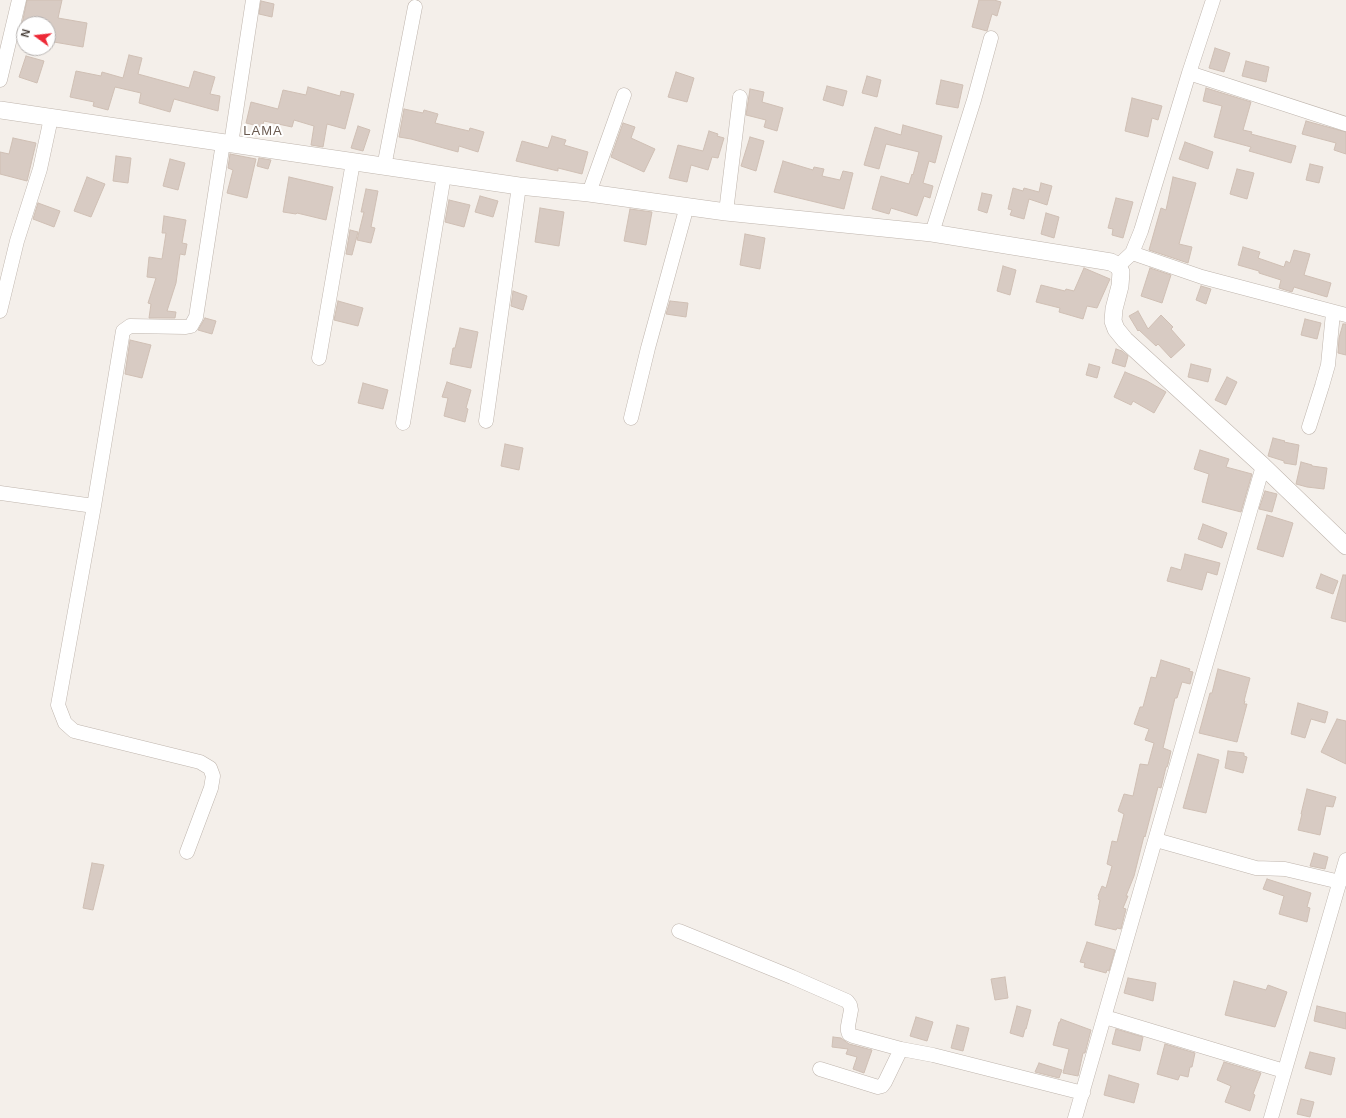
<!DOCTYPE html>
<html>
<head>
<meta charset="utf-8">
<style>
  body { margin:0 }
  #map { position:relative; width:1346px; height:1118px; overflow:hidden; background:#f4efea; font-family:Helvetica,sans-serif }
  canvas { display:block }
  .north { position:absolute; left:16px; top:16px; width:40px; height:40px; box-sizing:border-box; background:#fff; border:1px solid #b6b2b0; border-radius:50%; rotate:285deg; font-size:11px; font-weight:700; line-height:16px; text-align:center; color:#483f39 }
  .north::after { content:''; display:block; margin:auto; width:14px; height:18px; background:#ed2936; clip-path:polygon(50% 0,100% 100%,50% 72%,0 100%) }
</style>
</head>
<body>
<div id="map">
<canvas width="1346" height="1118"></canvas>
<div class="north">N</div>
</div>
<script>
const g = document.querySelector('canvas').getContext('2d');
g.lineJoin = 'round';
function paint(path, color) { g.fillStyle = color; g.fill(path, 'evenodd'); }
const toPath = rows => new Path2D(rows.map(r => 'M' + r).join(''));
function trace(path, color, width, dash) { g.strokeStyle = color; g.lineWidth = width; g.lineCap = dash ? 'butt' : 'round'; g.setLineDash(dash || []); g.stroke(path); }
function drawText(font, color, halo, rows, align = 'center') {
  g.font = font + ' Helvetica,sans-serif'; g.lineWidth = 4; g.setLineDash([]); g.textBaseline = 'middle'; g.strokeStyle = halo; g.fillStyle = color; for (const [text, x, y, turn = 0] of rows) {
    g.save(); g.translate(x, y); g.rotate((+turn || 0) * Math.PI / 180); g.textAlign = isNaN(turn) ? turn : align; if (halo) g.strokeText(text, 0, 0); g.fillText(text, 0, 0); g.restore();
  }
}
const building = toPath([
  [27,0,62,0,58,18,87,23,83,47,48,41,48,24,22,24,27,0],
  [979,0,994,0,1001,2,997,16,992,14,987,31,972,27,979,0],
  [261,1,274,4,272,17,259,14,261,1],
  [1215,48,1230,53,1224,72,1209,68,1215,48],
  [129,55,142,58,138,74,189,88,194,71,215,77,210,94,220,96,218,111,174,99,170,112,139,103,141,93,115,87,108,110,93,106,94,102,70,97,76,71,101,76,102,72,123,78,129,55],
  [26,56,44,61,37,83,19,77,26,56],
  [1246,61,1269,67,1266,82,1242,76,1246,61],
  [676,72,694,78,687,102,668,97,676,72],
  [867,76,881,80,877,97,862,93,867,76],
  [941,80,963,85,958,108,936,104,941,80],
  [827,86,847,91,843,106,823,100,827,86],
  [308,87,340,96,341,91,354,94,345,129,327,124,323,147,311,145,314,126,294,120,292,127,264,121,262,127,246,123,251,102,278,109,283,90,306,95,308,87],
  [1206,88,1251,102,1243,130,1252,132,1251,134,1296,146,1291,163,1249,151,1251,147,1214,137,1222,106,1203,101,1206,88],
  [750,89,764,92,762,102,783,108,777,131,764,127,766,120,746,115,750,89],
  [1132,98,1162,106,1158,120,1152,118,1148,137,1125,131,1132,98],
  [404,109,423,113,424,110,438,114,435,123,469,131,470,128,484,132,478,152,459,146,458,152,411,139,399,137,404,109],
  [1306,121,1346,132,1346,154,1334,150,1336,143,1302,134,1306,121],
  [623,123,635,127,631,138,655,149,644,172,611,157,623,123],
  [903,125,942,136,935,163,929,161,923,183,933,186,930,198,924,196,917,216,891,208,889,214,872,209,881,176,909,184,912,174,913,175,919,152,886,144,879,169,864,165,875,127,901,135,903,125],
  [358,126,370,130,363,151,351,148,358,126],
  [709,131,718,134,717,136,724,138,718,158,712,157,708,170,691,165,687,182,669,178,678,145,703,151,709,131],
  [552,136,566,140,564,145,588,152,582,174,558,168,558,171,516,161,522,141,548,148,552,136],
  [750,137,764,141,756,171,741,166,750,137],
  [13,138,36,143,27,181,0,174,0,152,9,154,13,138],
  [1185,142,1213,152,1208,169,1179,159,1185,142],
  [230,154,256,159,247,198,227,193,233,170,228,168,230,154],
  [116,156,131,158,128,183,113,181,116,156],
  [259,158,271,160,268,169,257,166,259,158],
  [170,159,185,163,178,190,163,186,170,159],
  [783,161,813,170,814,167,824,169,822,176,840,180,843,171,853,173,844,209,774,192,783,161],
  [1310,164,1323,167,1319,183,1306,180,1310,164],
  [1237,169,1254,173,1247,199,1230,194,1237,169],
  [87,177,105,184,91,217,74,211,87,177],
  [289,177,333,187,326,220,297,213,296,214,283,212,289,177],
  [1173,177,1196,183,1179,244,1192,247,1188,263,1149,250,1161,208,1166,210,1173,177],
  [1041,183,1052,186,1047,205,1029,199,1024,219,1010,215,1012,210,1008,209,1013,188,1023,191,1024,188,1039,192,1041,183],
  [366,189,378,191,371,227,375,228,371,243,357,240,364,212,361,212,366,189],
  [982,193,992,195,987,213,978,210,982,193],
  [480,196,498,201,493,217,475,212,480,196],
  [1116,198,1133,202,1123,238,1112,235,1113,229,1108,228,1116,198],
  [449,200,470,205,464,227,445,222,449,200],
  [38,203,60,211,54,227,33,219,38,203],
  [540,208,564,212,559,246,535,242,540,208],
  [630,209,652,212,646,245,624,241,630,209],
  [1046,213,1059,217,1054,238,1041,234,1046,213],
  [164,216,186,220,182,243,187,244,185,255,180,254,176,283,167,311,176,312,175,318,149,318,151,304,148,303,156,278,147,277,149,257,162,259,166,233,162,233,164,216],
  [350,230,358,232,352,255,346,254,350,230],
  [745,234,765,238,760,269,740,265,745,234],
  [1243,247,1260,252,1258,258,1284,267,1286,261,1290,263,1294,250,1310,254,1304,275,1331,283,1327,297,1294,287,1292,292,1279,288,1281,280,1259,273,1259,271,1238,265,1243,247],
  [1003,266,1016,270,1010,295,997,291,1003,266],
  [1084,268,1110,279,1097,308,1087,306,1083,319,1059,312,1060,308,1036,302,1041,285,1065,291,1066,289,1074,291,1084,268],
  [1150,268,1171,275,1162,303,1141,296,1150,268],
  [1201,286,1211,289,1206,304,1196,300,1201,286],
  [513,291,527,296,523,310,511,306,513,291],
  [338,301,363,308,358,326,334,320,338,301],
  [670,301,688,303,686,317,666,314,670,301],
  [1138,311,1148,329,1161,315,1173,327,1171,329,1185,345,1171,358,1158,344,1156,346,1139,330,1138,331,1129,316,1138,311],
  [205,318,216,321,212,334,198,330,205,318],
  [1305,319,1321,323,1317,339,1301,335,1305,319],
  [1343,324,1346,324,1346,355,1338,353,1339,338,1343,324],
  [460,328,478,332,471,368,450,364,453,348,455,348,460,328],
  [130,340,151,345,142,378,125,374,130,340],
  [1116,349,1122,351,1128,356,1125,367,1112,363,1116,349],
  [1089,364,1100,367,1097,378,1086,375,1089,364],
  [1191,364,1211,369,1208,382,1188,377,1191,364],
  [1125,372,1147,381,1166,392,1154,413,1133,401,1131,405,1114,397,1125,372],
  [1227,377,1237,382,1226,405,1215,400,1227,377],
  [447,382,471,390,466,408,468,409,465,422,444,416,448,398,442,397,447,382],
  [363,383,388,390,383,409,358,403,363,383],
  [1273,438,1285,441,1284,442,1299,445,1296,465,1284,463,1284,461,1268,456,1273,438],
  [505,444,523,448,519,470,501,466,505,444],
  [1200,450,1229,459,1226,467,1252,474,1241,512,1202,502,1209,474,1194,469,1200,450],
  [1301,462,1312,465,1312,466,1327,468,1324,489,1307,487,1296,484,1301,462],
  [1265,491,1277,494,1272,512,1259,509,1265,491],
  [1267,515,1293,523,1283,557,1257,549,1267,515],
  [1203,524,1227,533,1222,548,1198,539,1203,524],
  [1185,554,1220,563,1217,575,1207,572,1202,590,1167,581,1171,567,1181,570,1185,554],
  [1321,574,1338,581,1333,594,1316,588,1321,574],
  [1343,575,1346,575,1346,622,1331,618,1343,575],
  [1161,660,1190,669,1189,671,1193,672,1190,684,1182,682,1177,698,1175,698,1163,748,1171,751,1168,764,1167,767,1166,767,1161,788,1158,787,1145,837,1144,836,1134,876,1126,896,1128,896,1123,908,1126,909,1121,929,1117,928,1116,930,1095,925,1100,900,1098,899,1099,897,1098,896,1102,886,1106,888,1112,866,1107,864,1112,841,1117,842,1124,814,1118,811,1124,794,1133,796,1140,764,1148,765,1154,743,1145,740,1149,729,1134,724,1140,707,1143,707,1151,677,1156,678,1161,660],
  [1218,669,1250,678,1244,701,1245,701,1244,704,1247,704,1237,742,1199,733,1210,693,1212,693,1218,669],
  [1298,703,1328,712,1325,723,1311,719,1305,738,1291,734,1298,703],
  [1337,719,1346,721,1346,764,1321,752,1337,719],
  [1228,751,1244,753,1244,756,1247,757,1243,773,1225,768,1228,751],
  [1198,754,1219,760,1206,813,1183,808,1198,754],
  [1307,789,1336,797,1333,807,1326,806,1320,835,1298,830,1302,814,1301,814,1307,789],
  [1314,853,1328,857,1325,869,1310,866,1314,853],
  [92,863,104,865,93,910,83,908,92,863],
  [1267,879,1311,893,1307,907,1310,908,1307,922,1279,914,1284,896,1263,889,1267,879],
  [1087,942,1115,950,1109,971,1107,970,1106,973,1084,967,1085,963,1080,962,1087,942],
  [1005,977,1008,998,995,1000,991,979,1005,977],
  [1128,978,1156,983,1153,1001,1124,993,1128,978],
  [1234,981,1266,990,1268,985,1287,992,1275,1027,1225,1015,1234,981],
  [1017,1006,1031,1010,1026,1029,1025,1029,1023,1037,1010,1033,1017,1006],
  [1317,1006,1346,1013,1346,1029,1314,1021,1317,1006],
  [916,1017,933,1022,927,1041,910,1036,916,1017],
  [1061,1019,1091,1030,1085,1053,1083,1053,1078,1076,1063,1073,1069,1049,1053,1045,1059,1022,1060,1022,1061,1019],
  [957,1025,969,1028,963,1051,951,1048,957,1025],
  [1116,1029,1143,1037,1140,1051,1112,1044,1116,1029],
  [833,1037,841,1038,849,1044,872,1050,864,1073,853,1069,857,1057,846,1054,848,1049,832,1047,833,1037],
  [1165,1044,1195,1053,1192,1067,1190,1067,1188,1077,1180,1075,1178,1080,1157,1074,1165,1044],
  [1310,1052,1335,1058,1331,1075,1305,1068,1310,1052],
  [1224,1062,1261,1073,1253,1094,1255,1095,1250,1111,1225,1102,1231,1086,1217,1080,1224,1062],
  [1039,1063,1062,1070,1059,1078,1035,1072,1039,1063],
  [1109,1075,1139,1084,1134,1103,1104,1095,1109,1075],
  [1301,1099,1314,1102,1310,1117,1297,1114,1301,1099]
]);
const minor = toPath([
  [1189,73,1346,124],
  [0,80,19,0],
  [231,144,253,0],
  [384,167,415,7],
  [589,193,624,95],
  [726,212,740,97],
  [932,233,974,100,991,38],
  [1132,253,1202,277,1346,315],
  [1118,266,1132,253,1141,231,1189,73,1213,0],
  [0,311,17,241,40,169,51,118],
  [319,358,353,162],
  [631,418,648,348,687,206],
  [486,421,519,186],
  [403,423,444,175],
  [1309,427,1322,386,1328,365,1333,313],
  [0,493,94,506],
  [1156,840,1256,868,1285,869,1340,882],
  [187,852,211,788,213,776,210,768,200,762,74,731,65,723,58,705,94,506,123,331,130,326,186,327,191,326,196,317,223,143],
  [679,931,792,977,847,1001,850,1005,851,1010,848,1026,848,1031,849,1034,853,1036,901,1049],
  [1105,1017,1284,1071],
  [820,1069,878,1087,882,1086,885,1082,901,1049,933,1055,1083,1093],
  [1075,1118,1263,466],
  [1271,1118,1346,860]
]);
const tertiary = toPath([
  [0,110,519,186,589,193,726,212,932,233,1111,262,1118,266,1121,272,1120,286,1114,309,1113,321,1116,329,1125,340,1263,466,1346,546]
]);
const quarterNames = [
  ["LAMA",263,131]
];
paint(building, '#d8cbc3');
trace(building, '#cfbfb4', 1);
trace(minor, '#bfb5ad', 15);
trace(tertiary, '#bfb5ad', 18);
trace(minor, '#fff', 14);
trace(tertiary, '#fff', 17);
g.letterSpacing = '1px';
drawText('13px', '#6a5a50', '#fff', quarterNames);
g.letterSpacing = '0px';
</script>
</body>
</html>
